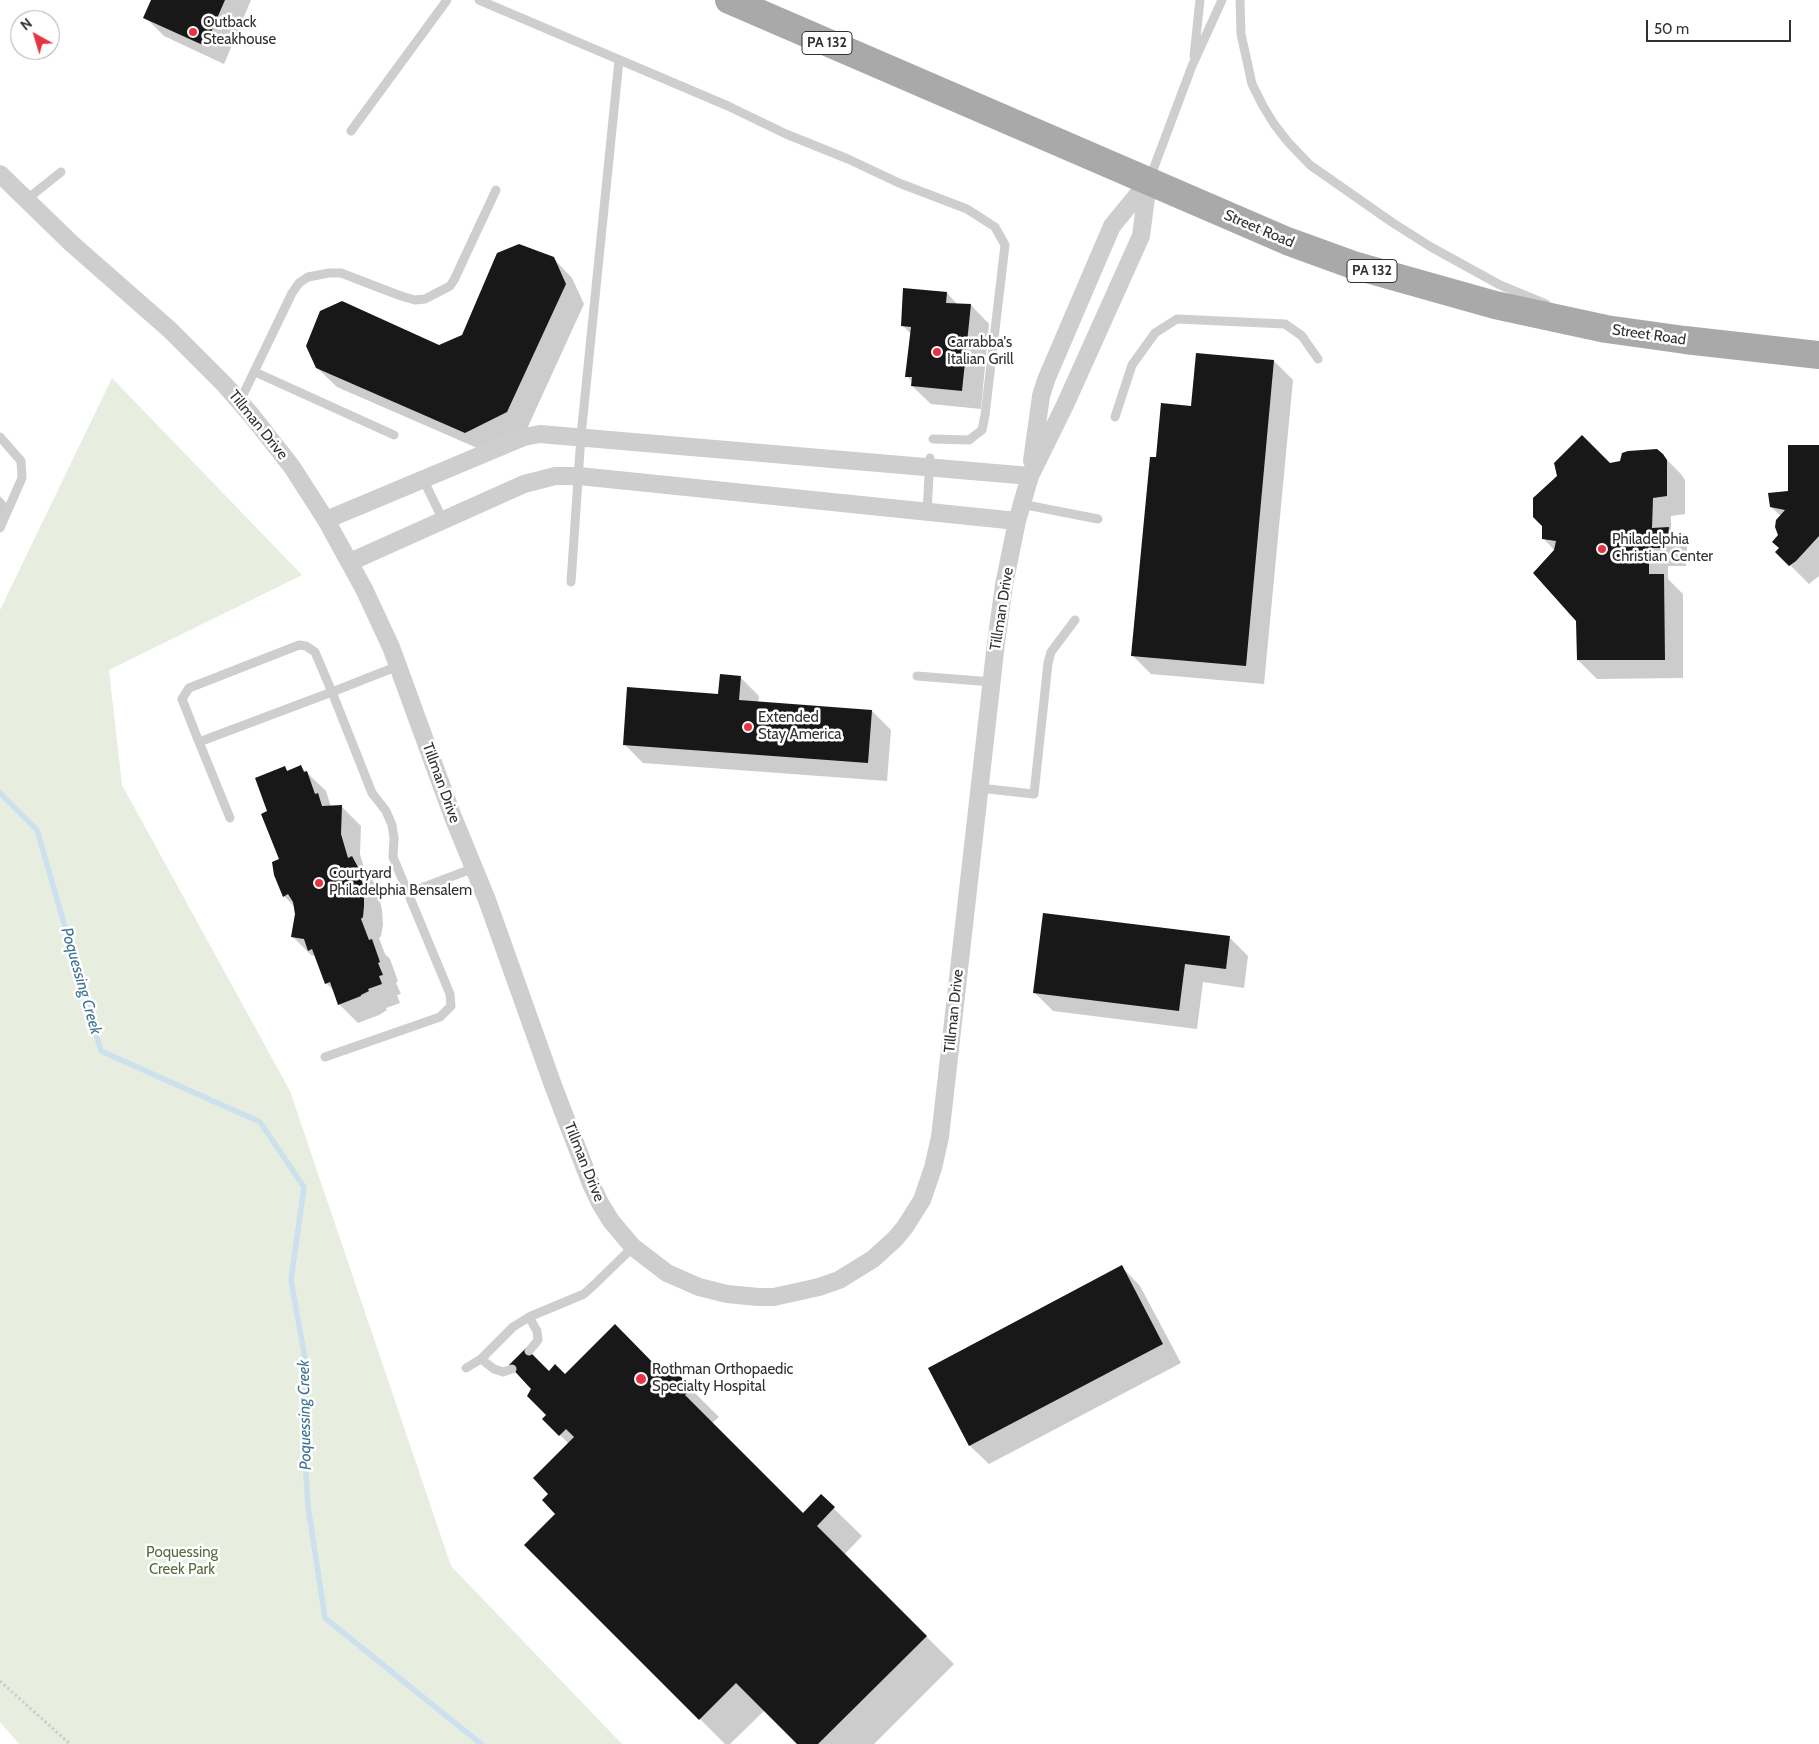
<!DOCTYPE html>
<html>
<head>
<meta charset="utf-8">
<style>
  body { margin:0 }
  #map { position:relative; width:1819px; height:1744px; overflow:hidden; background:#fff; font-family:Cabin,sans-serif }
  canvas { display:block }
  .north { position:absolute; left:10px; top:10px; width:50px; height:50px; box-sizing:border-box; background:#fff; border:1px solid #adadad; border-radius:50%; rotate:321deg; font-size:14px; font-weight:700; line-height:20px; text-align:center; color:#313131 }
  .north::after { content:''; display:block; margin:auto; width:18px; height:22px; background:#e73442; clip-path:polygon(50% 0,100% 100%,50% 72%,0 100%) }
  .scale { position:absolute; left:1646px; top:20px; width:145px; height:22px; box-sizing:border-box; border:2px solid #313131; border-top:0; padding-left:6px; font-size:15px; line-height:18px; white-space:nowrap; color:#313131; -webkit-text-stroke:4px #fff; paint-order:stroke }
</style>
</head>
<body>
<div id="map">
<canvas width="1819" height="1744"></canvas>
<div class="north">N</div>
<div class="scale">50 m</div>
</div>
<script>
const g = document.querySelector('canvas').getContext('2d');
g.lineJoin = 'round';
function paint(path, color) { g.fillStyle = color; g.fill(path, 'evenodd'); }
const toPath = rows => new Path2D(rows.map(r => 'M' + r).join(''));
function trace(path, color, width, dash) { g.strokeStyle = color; g.lineWidth = width; g.lineCap = dash ? 'butt' : 'round'; g.setLineDash(dash || []); g.stroke(path); }
function drawText(font, color, halo, rows, align = 'center') {
  g.font = font + ' Cabin,sans-serif'; g.lineWidth = 5; g.setLineDash([]); g.textBaseline = 'middle'; g.strokeStyle = halo; g.fillStyle = color; for (const [text, x, y, turn = 0] of rows) {
    g.save(); g.translate(x, y); g.rotate((+turn || 0) * Math.PI / 180); g.textAlign = isNaN(turn) ? turn : align; if (halo) g.strokeText(text, 0, 0); g.fillText(text, 0, 0); g.restore();
  }
}
const green = toPath([
  [112,378,302,575,109,670,122,785,290,1091,451,1566,622,1744,19,1744,0,1722,0,610]
]);
const shadow = toPath([
  [152,0,251,0,224,64,164,36,145,17],
  [553,258,572,278,584,304,526,431,484,451,337,387,317,368,439,346,463,336],
  [947,293,958,305,971,305,989,324,981,409,931,404,912,386,912,382,907,376,911,334,902,325],
  [1274,361,1293,380,1264,684,1151,674,1132,655,1157,459,1192,407],
  [1819,446,1819,576,1809,584,1777,552,1780,548,1781,516,1771,507,1789,492],
  [1662,455,1681,474,1685,480,1685,514,1671,516,1671,531,1687,547,1686,566,1668,566,1668,579,1683,594,1683,678,1597,679,1578,660,1577,620,1555,551,1544,539,1609,464],
  [0,496,8,505,0,524],
  [740,677,759,696,758,703,872,711,891,730,887,781,643,763,625,745,719,695],
  [301,767,326,791,331,807,342,807,361,826,360,854,365,871,371,877,377,889,382,910,383,925,381,936,379,938,385,954,390,959,398,981,396,983,401,994,397,995,400,1003,386,1008,387,1010,379,1015,358,1023,339,1004,334,991,326,983,315,956,311,955,292,936,296,914,295,907,284,896,280,860,269,812,285,768,288,771],
  [1230,938,1248,956,1244,988,1203,982,1197,1029,1053,1011,1034,992],
  [1122,1267,1140,1286,1181,1363,989,1464,970,1446,930,1368],
  [672,1370,719,1417,712,1423,803,1514,821,1496,862,1536,844,1555,954,1664,874,1744,799,1744,765,1710,730,1744,725,1744,526,1545,557,1514,550,1494,569,1444,544,1419,548,1415,549,1372,566,1376,666,1377]
]);
const stream = toPath([
  [0,793,37,830,101,1051,260,1122,304,1187,291,1280,307,1370,303,1426,308,1506,325,1618,481,1744]
]);
const building = toPath([
  [151,0,225,0,205,46,143,18],
  [519,244,554,257,566,284,507,412,465,433,316,368,306,346,320,311,342,301,439,345,462,335,497,253],
  [903,288,947,292,946,303,971,304,962,391,911,386,912,377,905,377,911,327,901,326],
  [1196,353,1274,360,1246,666,1131,656,1150,457,1156,457,1161,403,1191,406],
  [1582,435,1610,463,1620,461,1622,453,1628,451,1657,449,1663,454,1667,460,1667,496,1653,498,1652,528,1669,527,1667,548,1649,548,1649,574,1664,574,1665,660,1577,660,1576,621,1533,573,1554,550,1556,541,1542,539,1542,526,1533,517,1533,498,1557,476,1554,463],
  [1788,445,1819,445,1819,536,1796,561,1789,566,1775,552,1779,548,1772,542,1778,535,1775,527,1776,520,1785,510,1770,507,1768,493,1788,491],
  [720,674,741,676,739,700,872,710,868,763,623,745,627,687,718,694],
  [301,765,304,772,307,771,315,794,318,793,322,806,342,805,341,834,348,858,352,856,359,869,364,890,364,906,363,917,361,919,369,940,372,939,380,962,378,963,383,975,379,976,382,984,368,989,369,991,361,995,361,996,338,1005,330,982,325,984,312,949,308,951,304,939,291,937,295,914,293,902,288,894,283,897,274,875,272,862,279,859,261,814,267,811,255,778,285,766,287,771],
  [1043,913,1230,936,1226,969,1185,964,1179,1011,1033,993],
  [1122,1265,1163,1344,969,1446,928,1368],
  [615,1324,665,1375,672,1368,692,1388,685,1395,803,1513,821,1494,835,1507,817,1526,927,1636,818,1744,797,1744,736,1683,699,1720,524,1545,555,1514,542,1500,548,1494,533,1478,574,1437,566,1429,559,1436,542,1419,546,1415,527,1396,531,1389,509,1365,526,1348,549,1371,555,1364,565,1374]
]);
const path = toPath([
  [0,1681,70,1744]
]);
const service = toPath([
  [479,0,728,106,786,134,848,159,899,183,967,209,995,227,1005,245,985,415,982,430,969,440,933,439],
  [1240,0,1241,34,1252,84,1263,106,1274,124,1288,142,1310,165,1393,223,1431,247,1500,285,1546,304],
  [1194,56,1200,0],
  [351,131,447,0],
  [1150,178,1192,66,1222,0],
  [26,200,61,172],
  [255,372,394,435],
  [240,401,292,293,299,283,308,277,329,273,341,273,401,296,415,300,425,299,450,286,454,280,496,190],
  [1115,417,1132,365,1155,333,1177,319,1285,324,1302,336,1318,359],
  [0,437,21,461,22,478,0,528],
  [423,479,443,520],
  [1021,504,1098,519],
  [927,512,930,458],
  [571,582,581,436,619,60],
  [917,676,992,682],
  [199,742,230,818],
  [979,788,1034,794,1048,663,1051,652,1075,620],
  [408,893,474,868],
  [325,1057,440,1017,451,1006,450,994,393,857,394,838,392,825,386,811,372,793,332,692,315,652,306,646,299,645,189,688,182,699,199,742,332,692,398,666],
  [529,1317,537,1331,538,1340,529,1351],
  [481,1359,494,1369,503,1372,512,1369],
  [466,1368,481,1359,513,1327,529,1317,584,1294,596,1283,633,1247]
]);
const minor = toPath([
  [0,174,71,243,170,330,225,385,252,416,292,467,326,520,364,589,391,647,453,817,487,900,554,1088,591,1184,600,1203,611,1221,633,1247,667,1273,699,1287,727,1294,758,1297,774,1297,819,1287,839,1280,873,1259,895,1239,905,1227,922,1200,933,1168,940,1137,996,643,1004,585,1017,521,1030,476,1065,405,1141,236,1148,182],
  [1032,461,1041,396,1046,380,1112,226,1148,182],
  [326,520,524,437,540,434,1030,476],
  [350,562,524,484,555,476,579,476,1017,521]
]);
const primary = toPath([
  [729,0,1287,241,1353,265,1495,305,1606,329,1685,340,1819,355]
]);
const markers = [
  [193,32,5,"#e73442"],
  [937,352,5,"#e73442"],
  [1602,549,5,"#e73442"],
  [748,727,5,"#e73442"],
  [319,883,5,"#e73442"],
  [641,1379,6,"#e73442"]
];
const shields = [
  [827,43,50],
  [1372,271,50]
];
const shieldNames = [
  ["PA 132",827,43],
  ["PA 132",1372,271]
];
const poiNames = [
  ["Outback",203,23],
  ["Steakhouse",203,40],
  ["Carrabba's",947,343],
  ["Italian Grill",947,360],
  ["Philadelphia",1612,540],
  ["Christian Center",1612,557],
  ["Extended",758,718],
  ["Stay America",758,735],
  ["Courtyard",329,874],
  ["Philadelphia Bensalem",329,891],
  ["Rothman Orthopaedic",652,1370],
  ["Specialty Hospital",652,1387]
];
const streetNames = [
  ["Street Road",1259,229,23],
  ["Street Road",1649,335,8],
  ["Tillman Drive",258,425,51],
  ["Tillman Drive",1002,609,-81],
  ["Tillman Drive",441,783,70],
  ["Tillman Drive",954,1011,-84],
  ["Tillman Drive",584,1162,68]
];
const parkNames = [
  ["Poquessing",182,1553],
  ["Creek Park",182,1570]
];
const waterNames = [
  ["Poquessing Creek",81,981,74],
  ["Poquessing Creek",305,1415,-91]
];
paint(green, '#e7eedf');
paint(shadow, '#0003');
trace(stream, '#cce0ed', 5.5);
paint(building, '#181818');
trace(path, '#cecece', 3, [2.5, 2.5]);
trace(service, '#cecece', 9);
trace(minor, '#cecece', 18);
trace(primary, '#a9a9a9', 28);
for (const [x, y, r, color] of markers) { const dot = new Path2D(); dot.arc(x, y, r, 0, 2 * Math.PI); g.fillStyle = color; g.fill(dot); trace(dot, '#fff', 2); }
for (const [x, y, w] of shields) { const box = new Path2D(); box.roundRect(x - w / 2, y - 11.5, w, 23, 4); g.fillStyle = '#fff'; g.fill(box); trace(box, '#313131', 1); }
drawText('bold 14px', '#313131', null, shieldNames);
drawText('15px', '#313131', '#fff', poiNames, 'left');
drawText('15px', '#313131', '#fff', streetNames);
drawText('15px', '#546e3d', '#fff', parkNames);
drawText('italic 16px', '#3d7395', '#fff', waterNames);
</script>
</body>
</html>
